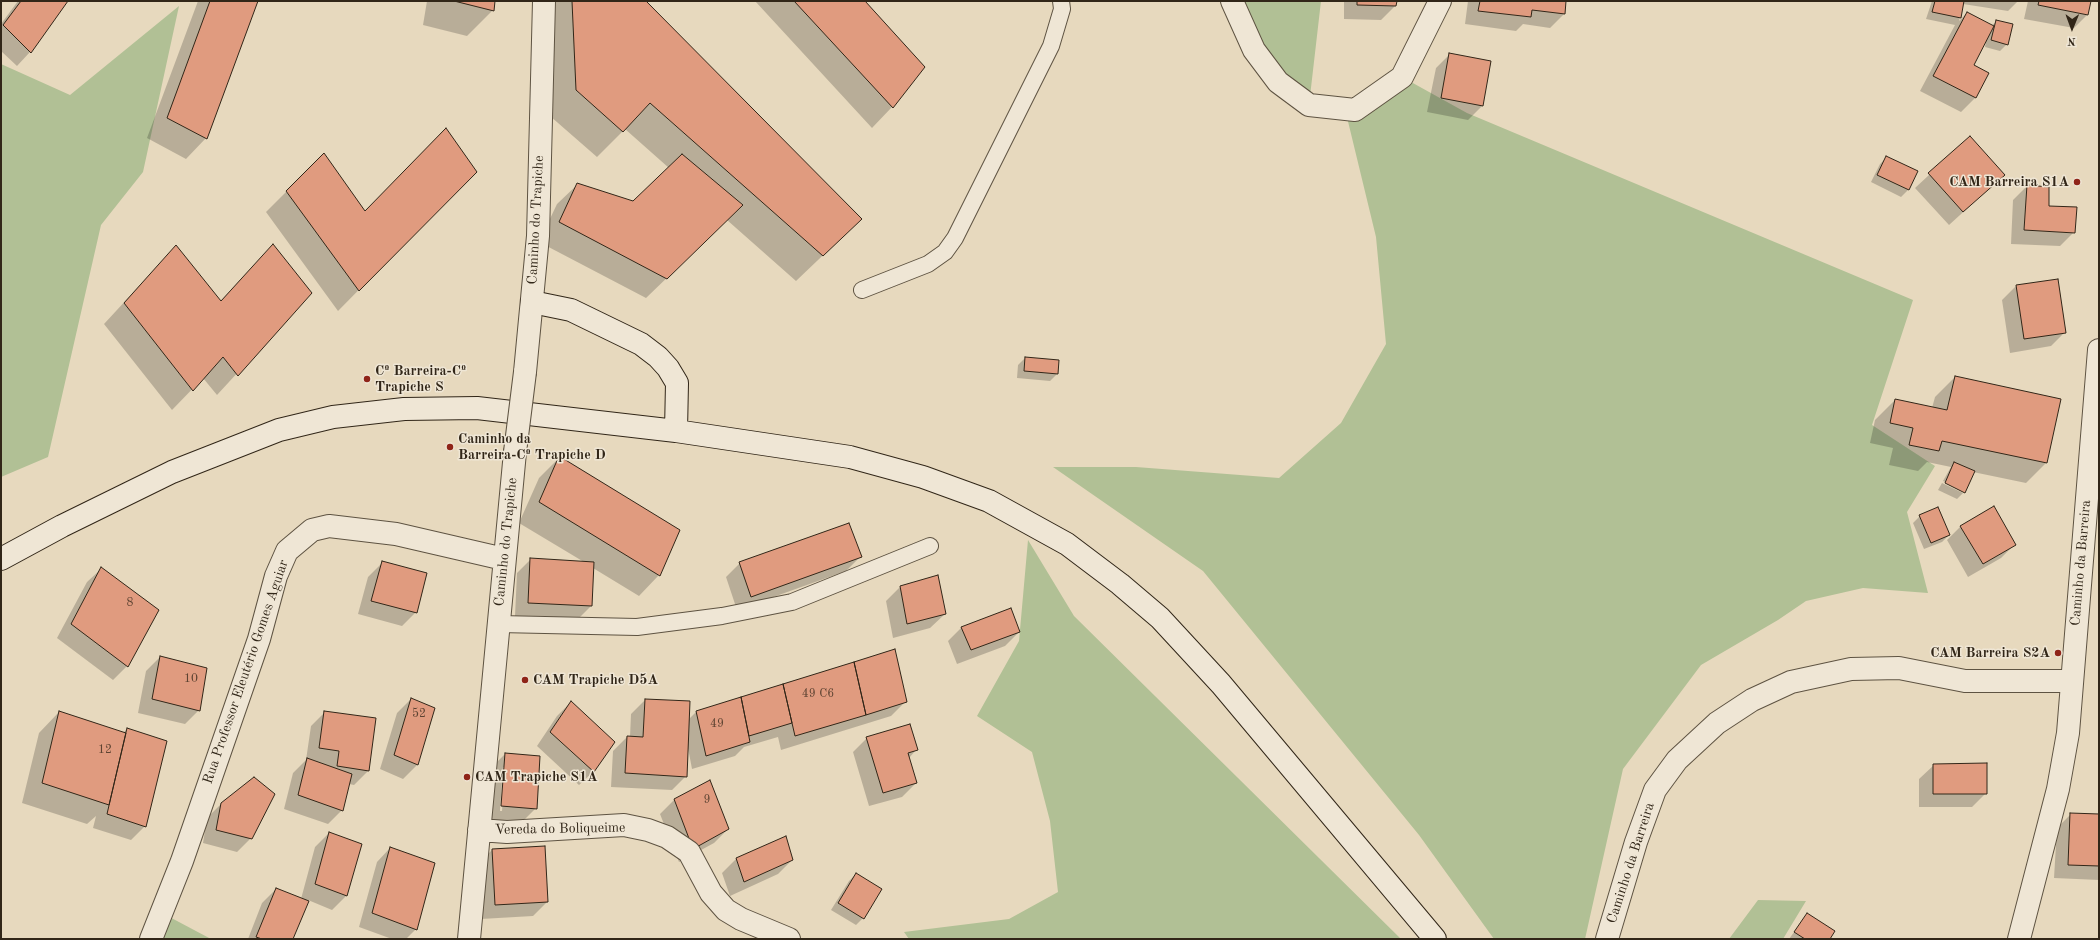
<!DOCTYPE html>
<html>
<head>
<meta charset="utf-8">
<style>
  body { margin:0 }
  #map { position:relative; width:2100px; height:940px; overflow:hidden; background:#e7d9be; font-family:"Old Standard TT",serif }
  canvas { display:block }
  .frame { position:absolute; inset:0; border:2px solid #312618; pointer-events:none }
  .north { position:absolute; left:2052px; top:8px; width:40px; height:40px; -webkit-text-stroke:3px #efe6d5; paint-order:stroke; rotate:181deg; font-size:11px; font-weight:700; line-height:16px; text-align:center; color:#312618 }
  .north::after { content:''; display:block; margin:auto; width:14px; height:18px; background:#312618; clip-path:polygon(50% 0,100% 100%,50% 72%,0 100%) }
</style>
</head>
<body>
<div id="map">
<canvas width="2100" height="940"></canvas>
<div class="frame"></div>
<div class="north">N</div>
</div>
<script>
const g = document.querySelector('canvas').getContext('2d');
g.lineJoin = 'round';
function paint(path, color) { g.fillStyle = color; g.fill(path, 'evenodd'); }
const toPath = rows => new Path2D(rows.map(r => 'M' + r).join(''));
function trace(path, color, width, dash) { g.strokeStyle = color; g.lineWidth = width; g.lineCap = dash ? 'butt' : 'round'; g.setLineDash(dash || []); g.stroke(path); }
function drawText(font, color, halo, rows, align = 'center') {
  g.font = font + ' "Old Standard TT",serif'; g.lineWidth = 3; g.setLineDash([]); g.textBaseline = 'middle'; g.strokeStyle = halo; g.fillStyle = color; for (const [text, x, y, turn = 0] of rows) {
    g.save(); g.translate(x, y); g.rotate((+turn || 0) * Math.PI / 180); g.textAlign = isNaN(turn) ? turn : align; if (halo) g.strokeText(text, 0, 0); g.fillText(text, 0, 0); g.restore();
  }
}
const green = toPath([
  [1232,1,1321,1,1309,105,1254,50],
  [179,6,143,172,101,225,48,457,1,477,1,64,70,95],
  [1402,77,1467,113,1913,300,1872,425,1935,466,1907,512,1928,593,1863,588,1806,601,1778,620,1701,665,1623,769,1585,939,1494,939,1419,835,1203,571,1053,467,1136,467,1279,478,1341,423,1386,344,1376,237,1345,109],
  [1028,540,1074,616,1401,939,909,939,904,932,1009,919,1058,892,1050,821,1032,752,977,716,1019,641],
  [1758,900,1806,901,1783,939,1729,939],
  [162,913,211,939,151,939]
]);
const shadow = toPath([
  [18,1,67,1,30,52,17,66,1,51,1,24],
  [198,1,257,1,206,138,186,159,147,138],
  [427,1,494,1,493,10,467,36,423,25],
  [546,1,644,1,861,219,796,281,727,220,646,298,539,242,557,204,578,184,633,202,669,168,625,129,597,157,550,116],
  [755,1,863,1,924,67,892,107,872,128],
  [1344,1,1396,1,1395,6,1381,20,1344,19],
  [1468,1,1565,1,1564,14,1550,28,1523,24,1516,31,1465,24],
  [1932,1,2018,1,2008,11,1963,4,1959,21,1967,13,1991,26,1997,21,2007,44,2000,51,1985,47,1986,41,1973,66,1988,73,1975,98,1961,112,1920,91,1955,25,1926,19],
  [2028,1,2090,1,2088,14,2074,28,2024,19],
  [1450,54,1482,106,1468,120,1427,112,1436,68],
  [1970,137,2004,175,1949,225,1915,188],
  [323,155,365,212,476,171,338,311,266,212],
  [1886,158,1917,172,1908,190,1901,197,1871,182,1880,164],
  [2027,186,2074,232,2060,246,2011,244,2013,200],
  [273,245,311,293,217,395,203,378,172,410,104,324,176,246,220,302],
  [2016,286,2065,332,2051,346,2010,353,2002,300],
  [1025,358,1058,360,1057,374,1050,381,1017,378,1018,365],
  [1955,377,2046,463,2026,483,1973,472,1964,492,1957,499,1938,490,1942,483,1963,493,1963,490,1943,481,1951,467,1927,462,1918,471,1889,465,1893,448,1870,443,1875,420,1895,400,1932,408,1935,397],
  [559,458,659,575,639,596,593,568,591,606,577,620,515,616,517,573,531,559,584,562,519,523,539,478],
  [1920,516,1949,535,1942,542,1924,549,1913,523],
  [1961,526,2015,544,2001,558,1968,577,1947,540],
  [860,557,846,571,737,610,726,577,740,563],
  [382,563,416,612,402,626,358,614,368,577],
  [101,569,127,666,113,680,57,638,87,582],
  [900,587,945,614,930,628,893,638,886,601],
  [962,627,1019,632,1005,646,957,664,948,641],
  [894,650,905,702,891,716,781,750,778,737,744,747,735,756,692,769,688,748,686,776,672,790,611,787,613,751,627,737,630,737,631,714,645,700,688,720,697,711],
  [160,657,199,710,185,724,138,713,146,671],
  [411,699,417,765,403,779,380,769,397,713],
  [571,702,613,742,593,772,579,785,537,746,557,716],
  [59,712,123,733,127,729,145,826,131,840,93,828,96,816,87,824,22,803,39,733],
  [325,712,368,771,354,785,349,784,342,810,328,824,284,809,293,773,306,760,311,726],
  [867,738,916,750,909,758,916,783,902,797,869,806,853,752],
  [505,754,536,808,522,822,487,820,491,768],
  [503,767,505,767,502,811,500,811],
  [1934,765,1986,793,1972,807,1919,807,1919,779],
  [710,781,728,829,714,843,679,862,660,814,674,800],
  [221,804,251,838,237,852,203,843,207,818],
  [2071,814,2099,815,2099,880,2054,878,2057,828],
  [329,833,361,845,346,896,332,910,308,900,292,939,248,939,262,903,276,889,301,899,315,847],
  [390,848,416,929,406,939,392,939,359,927,377,862],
  [492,850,547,902,533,916,481,919,478,864],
  [736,859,792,860,778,874,730,896,722,873],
  [856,874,863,918,856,925,831,910,849,881],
  [1807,914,1828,939,1789,939]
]);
const building = toPath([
  [21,1,68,1,31,53,3,25,21,1],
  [210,1,258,1,207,139,167,118,210,1],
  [454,1,495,1,494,11,454,1],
  [572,1,646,1,862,219,823,256,650,103,623,132,576,90,572,1],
  [794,1,865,1,925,67,893,108,794,1],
  [1357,1,1397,1,1396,6,1357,5,1357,1],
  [1480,1,1566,1,1565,14,1532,10,1531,17,1478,11,1480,1],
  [1935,1,1964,1,1961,18,1932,12,1935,1],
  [2039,1,2091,1,2088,15,2038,5,2039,1],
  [1967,12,1994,26,1974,65,1989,73,1976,98,1933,76,1967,12],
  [1996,20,2013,24,2008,45,1991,40,1996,20],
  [1449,53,1491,61,1483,106,1441,98,1449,53],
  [446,128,477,172,359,291,286,191,324,153,365,211,446,128],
  [1970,136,2005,175,1963,212,1928,173,1970,136],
  [682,154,743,205,667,279,559,222,577,183,633,201,682,154],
  [1886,156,1918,171,1909,190,1877,175,1886,156],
  [2027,185,2049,187,2049,206,2077,207,2075,233,2024,230,2027,185],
  [273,244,312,293,238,376,223,357,193,391,124,303,176,245,221,301,273,244],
  [2058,279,2066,333,2024,339,2016,285,2058,279],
  [1025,357,1059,360,1058,374,1024,371,1025,357],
  [1955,376,2061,399,2047,463,1942,441,1939,451,1909,445,1913,428,1890,423,1895,399,1947,410,1955,376],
  [559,456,680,530,660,576,539,502,559,456],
  [1954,462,1975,471,1965,493,1945,483,1954,462],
  [1994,506,2016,545,1983,564,1960,526,1994,506],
  [1938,507,1950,535,1931,543,1919,515,1938,507],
  [849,523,862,557,751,597,739,562,849,523],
  [530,558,594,562,592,606,528,603,530,558],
  [382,561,427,573,417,613,371,601,382,561],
  [101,567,159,610,128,667,71,624,101,567],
  [938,575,946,614,907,624,900,586,938,575],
  [1011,608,1020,632,971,650,961,627,1011,608],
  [895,649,907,702,866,715,854,662,895,649],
  [160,656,207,668,200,711,152,699,160,656],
  [854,662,866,715,795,736,783,684,854,662],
  [783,684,792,723,749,736,741,697,783,684],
  [741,697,750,742,706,756,696,711,741,697],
  [411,698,435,708,418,765,394,755,411,698],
  [645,699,690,701,687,777,625,773,627,736,643,737,645,699],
  [571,701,615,742,594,772,550,732,571,701],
  [59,711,126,733,109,805,42,783,59,711],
  [324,711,376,718,369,771,337,766,339,751,319,748,324,711],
  [910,724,918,750,908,753,917,783,883,793,866,737,910,724],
  [127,728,167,741,146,827,107,814,127,728],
  [505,753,540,756,537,809,501,806,505,753],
  [307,758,352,774,343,811,298,795,307,758],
  [1987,763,1987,794,1933,794,1933,764,1987,763],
  [254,777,275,794,252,839,216,830,221,803,254,777],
  [710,780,729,829,693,849,674,799,710,780],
  [2070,813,2099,814,2099,866,2068,865,2070,813],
  [329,832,362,844,347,896,315,884,329,832],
  [786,836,793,860,744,882,736,858,786,836],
  [545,846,548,902,495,905,492,849,545,846],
  [390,847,435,863,417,930,372,913,390,847],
  [856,873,882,889,864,919,838,903,856,873],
  [276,888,309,901,293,939,262,939,256,937,276,888],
  [1807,913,1835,931,1830,939,1805,939,1794,932,1807,913]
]);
const service = toPath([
  [862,290,928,264,945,252,955,238,1051,46,1062,9,1061,1],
  [499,624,637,627,722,616,792,602,930,546]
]);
const minor = toPath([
  [1232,1,1254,50,1278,82,1309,105,1355,110,1402,77,1440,1],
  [525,372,538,236,544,1],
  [479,830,507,832,624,825,648,830,667,837,689,852,711,893,726,910,741,919,789,939],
  [151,939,182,861,259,639,276,576,287,551,312,530,329,526,396,534,504,559],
  [469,939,515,452],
  [1607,939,1636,842,1655,790,1677,760,1717,723,1752,700,1791,682,1851,669,1899,668,1965,681,2071,681],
  [2019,939,2058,789,2068,733,2099,350]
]);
const secondary = toPath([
  [532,302,571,310,641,344,658,357,668,368,677,383,676,431],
  [1,559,62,526,172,472,279,430,333,417,404,409,477,408,676,431,850,457,923,477,989,501,1067,544,1120,584,1160,618,1221,684,1435,939]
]);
const minorBridge = toPath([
  [515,452,525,372]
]);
const markers = [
  [2077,182,4,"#8f2418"],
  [367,379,4,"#8f2418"],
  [450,447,4,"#8f2418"],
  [2058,653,4,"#8f2418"],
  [525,680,4,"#8f2418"],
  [467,777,4,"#8f2418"]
];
const numberNames = [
  ["8",130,603],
  ["10",191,679],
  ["49 C6",818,694],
  ["52",419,714],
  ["49",717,724],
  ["12",105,750],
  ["9",707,800]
];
const poiNames = [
  ["CAM Barreira S1A",2069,182,"right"],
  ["Cº Barreira-Cº",375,371],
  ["Trapiche S",375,387],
  ["Caminho da",458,439],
  ["Barreira-Cº Trapiche D",458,455],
  ["CAM Barreira S2A",2050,653,"right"],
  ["CAM Trapiche D5A",533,680],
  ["CAM Trapiche S1A",475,777]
];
const streetNames = [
  ["Caminho do Trapiche",536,220,-87],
  ["Caminho do Trapiche",506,542,-84],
  ["Caminho da Barreira",2081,563,-85],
  ["Rua Professor Eleutério Gomes Aguiar",246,672,-71],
  ["Vereda do Boliqueime",560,829,-1],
  ["Caminho da Barreira",1631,863,-72]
];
paint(green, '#b1c095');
paint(shadow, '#0003');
paint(building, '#e09b7f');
trace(building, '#312618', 1);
trace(service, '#5e5342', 18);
trace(minor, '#5e5342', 24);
trace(secondary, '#312618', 24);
trace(service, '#efe6d5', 16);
trace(minor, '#efe6d5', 22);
trace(secondary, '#efe6d5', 22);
trace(minorBridge, '#5e5342', 24, []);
trace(minorBridge, '#efe6d5', 22);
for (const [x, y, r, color] of markers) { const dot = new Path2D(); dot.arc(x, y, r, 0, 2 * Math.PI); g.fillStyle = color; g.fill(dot); trace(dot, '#efe6d5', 1.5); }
drawText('12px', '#5d4332', null, numberNames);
drawText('bold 14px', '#312618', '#efe6d5', poiNames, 'left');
drawText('14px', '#312618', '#efe6d5', streetNames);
</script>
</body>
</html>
